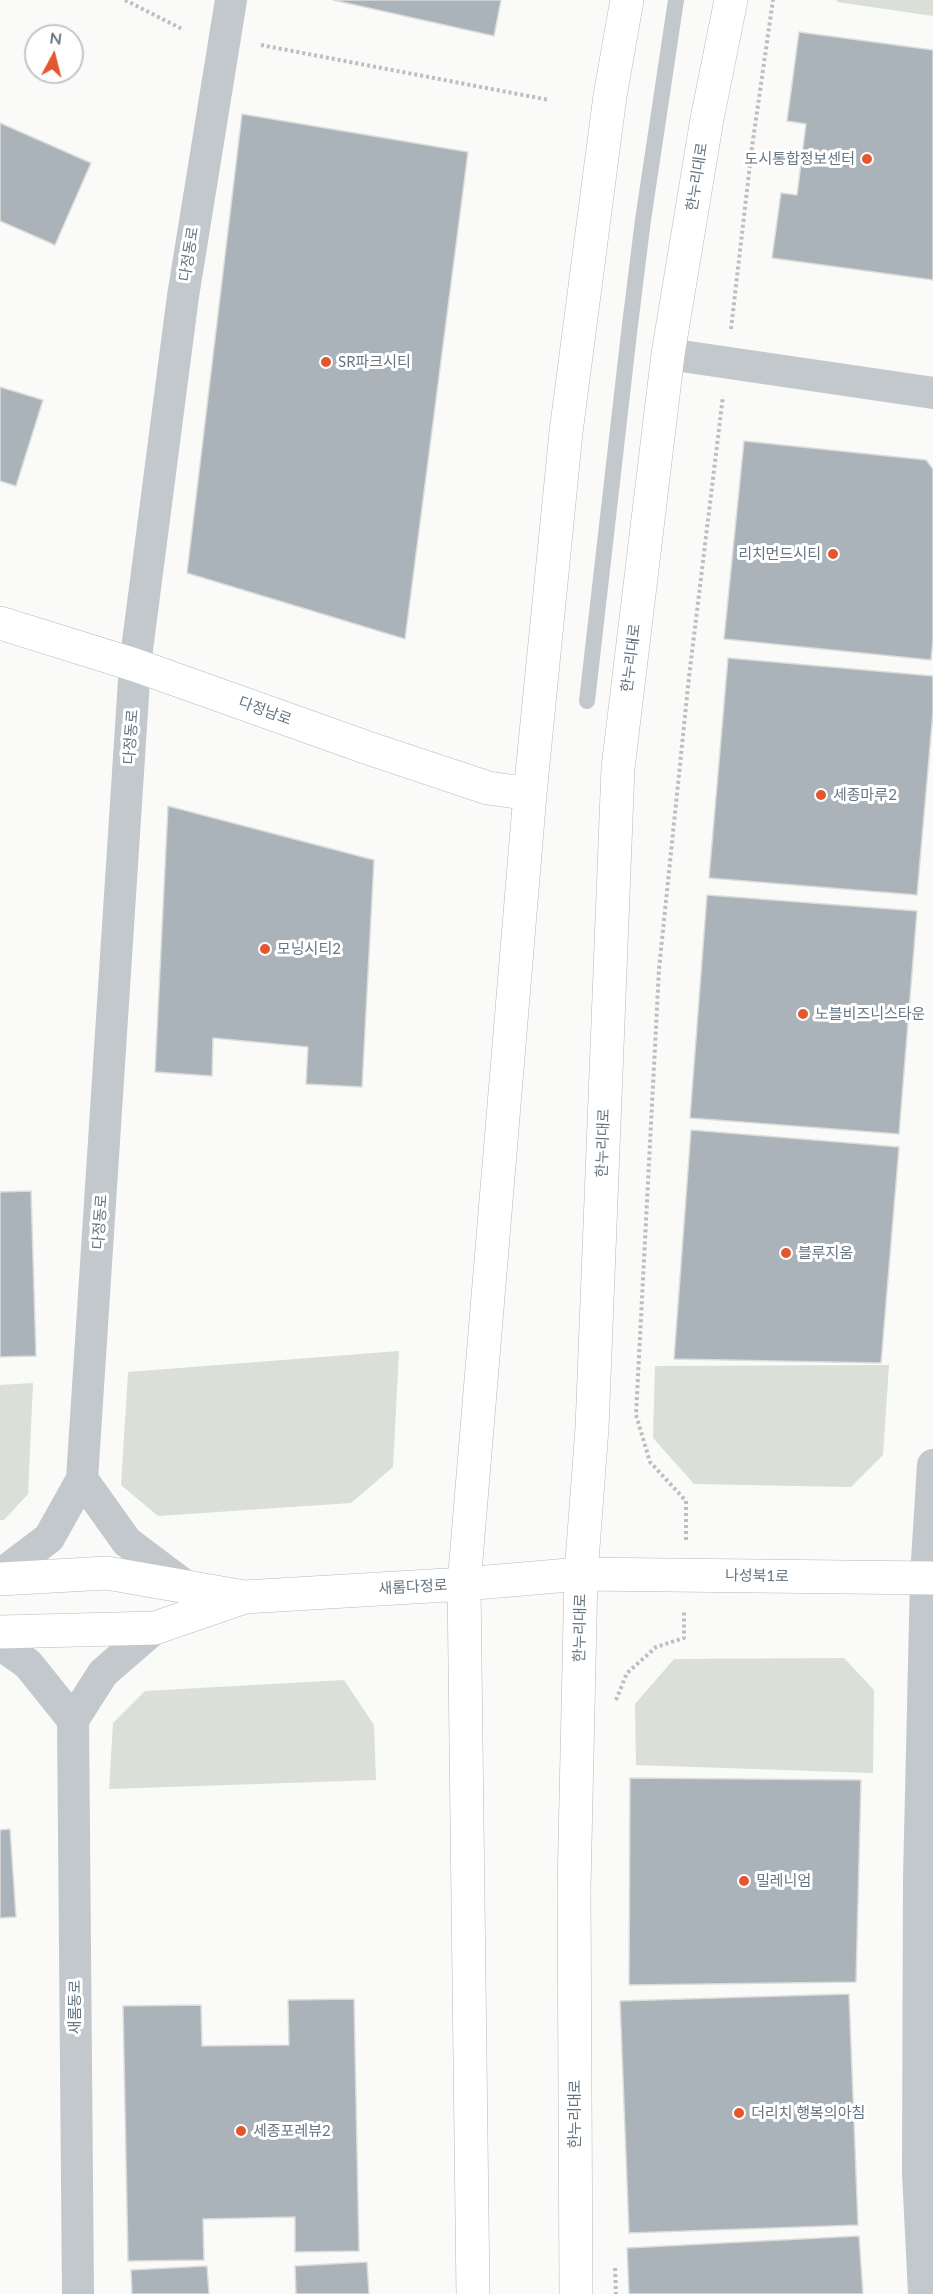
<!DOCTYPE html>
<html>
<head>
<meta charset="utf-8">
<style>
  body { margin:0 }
  #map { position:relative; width:933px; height:2294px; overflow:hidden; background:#fafaf8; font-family:Lato,sans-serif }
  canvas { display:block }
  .north { position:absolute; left:24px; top:24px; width:60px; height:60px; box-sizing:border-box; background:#fff; border:2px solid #c1c8cd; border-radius:50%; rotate:7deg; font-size:16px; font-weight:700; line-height:24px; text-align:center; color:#657683 }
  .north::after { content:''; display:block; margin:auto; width:21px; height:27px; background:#e4572e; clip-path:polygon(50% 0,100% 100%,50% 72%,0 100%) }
</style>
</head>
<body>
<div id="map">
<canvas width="933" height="2294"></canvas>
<div class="north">N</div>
</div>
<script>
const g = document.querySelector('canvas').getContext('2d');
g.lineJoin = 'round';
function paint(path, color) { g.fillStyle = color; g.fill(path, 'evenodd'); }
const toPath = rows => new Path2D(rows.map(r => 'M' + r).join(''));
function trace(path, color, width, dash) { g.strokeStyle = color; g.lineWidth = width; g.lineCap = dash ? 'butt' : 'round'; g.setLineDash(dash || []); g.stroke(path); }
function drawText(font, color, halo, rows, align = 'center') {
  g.font = font + ' Lato,"Noto Sans KR",sans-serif'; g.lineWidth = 6; g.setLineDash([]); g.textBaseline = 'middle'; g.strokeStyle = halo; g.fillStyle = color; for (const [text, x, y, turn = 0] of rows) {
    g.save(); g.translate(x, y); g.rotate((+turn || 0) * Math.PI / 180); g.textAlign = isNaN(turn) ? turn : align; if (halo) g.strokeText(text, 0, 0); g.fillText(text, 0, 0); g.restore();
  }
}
const green = toPath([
  [837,0,933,0,933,16,837,2],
  [399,1351,393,1467,351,1503,158,1516,121,1485,128,1372],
  [889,1365,883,1455,851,1487,694,1484,653,1438,655,1366],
  [33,1383,28,1494,4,1520,0,1520,0,1385],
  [844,1658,874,1690,873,1773,636,1765,635,1704,674,1659],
  [344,1680,374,1725,376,1780,109,1789,113,1723,145,1691]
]);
const building = toPath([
  [333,0,501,0,494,36,333,0],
  [799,32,933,50,933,280,772,258,781,193,797,195,806,124,787,121,799,32],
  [242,114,468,152,405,639,187,573,242,114],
  [0,123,91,163,55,245,0,221,0,123],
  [0,387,43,400,16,486,0,481,0,387],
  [744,441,926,460,933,469,933,640,931,660,724,639,744,441],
  [728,658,933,676,933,712,917,895,709,878,728,658],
  [168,806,374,860,362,1087,306,1084,308,1047,213,1038,212,1076,155,1072,168,806],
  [707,895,917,911,899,1134,690,1118,707,895],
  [691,1130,899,1147,881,1363,674,1359,691,1130],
  [31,1191,36,1356,0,1357,0,1192,31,1191],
  [630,1778,861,1780,856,1982,629,1985,630,1778],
  [10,1829,16,1917,0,1918,0,1830,10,1829],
  [849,1994,858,2225,629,2233,620,2001,849,1994],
  [354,1999,359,2251,295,2252,295,2217,203,2219,204,2260,128,2261,123,2006,201,2005,202,2046,289,2045,288,2000,354,1999],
  [859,2236,863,2294,629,2294,627,2248,859,2236],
  [367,2262,369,2294,296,2294,295,2266,367,2262],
  [207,2266,209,2294,132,2294,131,2270,207,2266]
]);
const path = toPath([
  [125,0,184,30],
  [261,45,549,100],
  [731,329,752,147,773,0],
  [686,1540,686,1501,650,1462,636,1415,659,969,689,677,723,396],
  [616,1700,627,1673,656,1647,684,1638,684,1611],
  [615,2268,616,2294]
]);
const lane = toPath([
  [587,701,629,333,643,220,676,0]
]);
const street = toPath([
  [668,354,933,393],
  [82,1479,127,1542,187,1587],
  [0,1575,49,1538,82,1479,135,665,183,296,231,0],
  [0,1644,28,1664,73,1720],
  [73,1720,78,2294],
  [73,1720,103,1673,155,1628],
  [924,2294,918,2173,919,1879,926,1577,933,1465]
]);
const secondary = toPath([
  [0,623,135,665,368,748,488,788,530,794],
  [0,1579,107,1573,244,1597,464,1584,581,1574,933,1578],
  [0,1632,155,1628,242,1598],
  [473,2294,464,1584,530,794,566,432,610,96,627,0],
  [576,2294,574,1888,581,1574,592,1428,618,768,668,354,707,119,731,0]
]);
const markers = [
  [867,159,6,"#e4572e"],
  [326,362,6,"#e4572e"],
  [833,554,6,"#e4572e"],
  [821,795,6,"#e4572e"],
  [265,949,6,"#e4572e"],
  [803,1014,6,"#e4572e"],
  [786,1253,6,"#e4572e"],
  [744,1881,6,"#e4572e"],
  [739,2113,6,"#e4572e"],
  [241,2131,6,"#e4572e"]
];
const poiNames = [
  ["도시통합정보센터",855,159,"right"],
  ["SR파크시티",338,362],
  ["리치먼드시티",821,554,"right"],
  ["세종마루2",833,795],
  ["모닝시티2",277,949],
  ["노블비즈니스타운",815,1014],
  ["블루지움",798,1253],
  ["밀레니엄",756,1881],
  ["더리치 행복의아침",751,2113],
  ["세종포레뷰2",253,2131]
];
const streetNames = [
  ["한누리대로",697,177,-81],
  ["다정동로",189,254,-81],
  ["한누리대로",631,658,-83],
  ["다정남로",265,711,20],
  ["다정동로",131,737,-86],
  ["한누리대로",603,1143,-88],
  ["다정동로",100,1222,-86],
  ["나성북1로",757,1576,1],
  ["새롬다정로",413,1587,-3],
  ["한누리대로",580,1628,-89],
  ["새롬동로",75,2007,-90],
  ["한누리대로",575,2114,-90]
];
paint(green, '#dadfd7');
paint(building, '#aab3b9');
trace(building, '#dcdcda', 1.5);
trace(secondary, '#b3babf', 34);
trace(path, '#bbbfc2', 4, [3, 3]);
trace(lane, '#c3c8cc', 16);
trace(street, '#c3c8cc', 32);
trace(secondary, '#fff', 33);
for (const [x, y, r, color] of markers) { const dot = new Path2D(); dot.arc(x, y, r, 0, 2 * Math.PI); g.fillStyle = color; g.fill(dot); trace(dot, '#fff', 2); }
drawText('15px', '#657683', '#fff', poiNames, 'left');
drawText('15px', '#657683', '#fff', streetNames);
</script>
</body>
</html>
